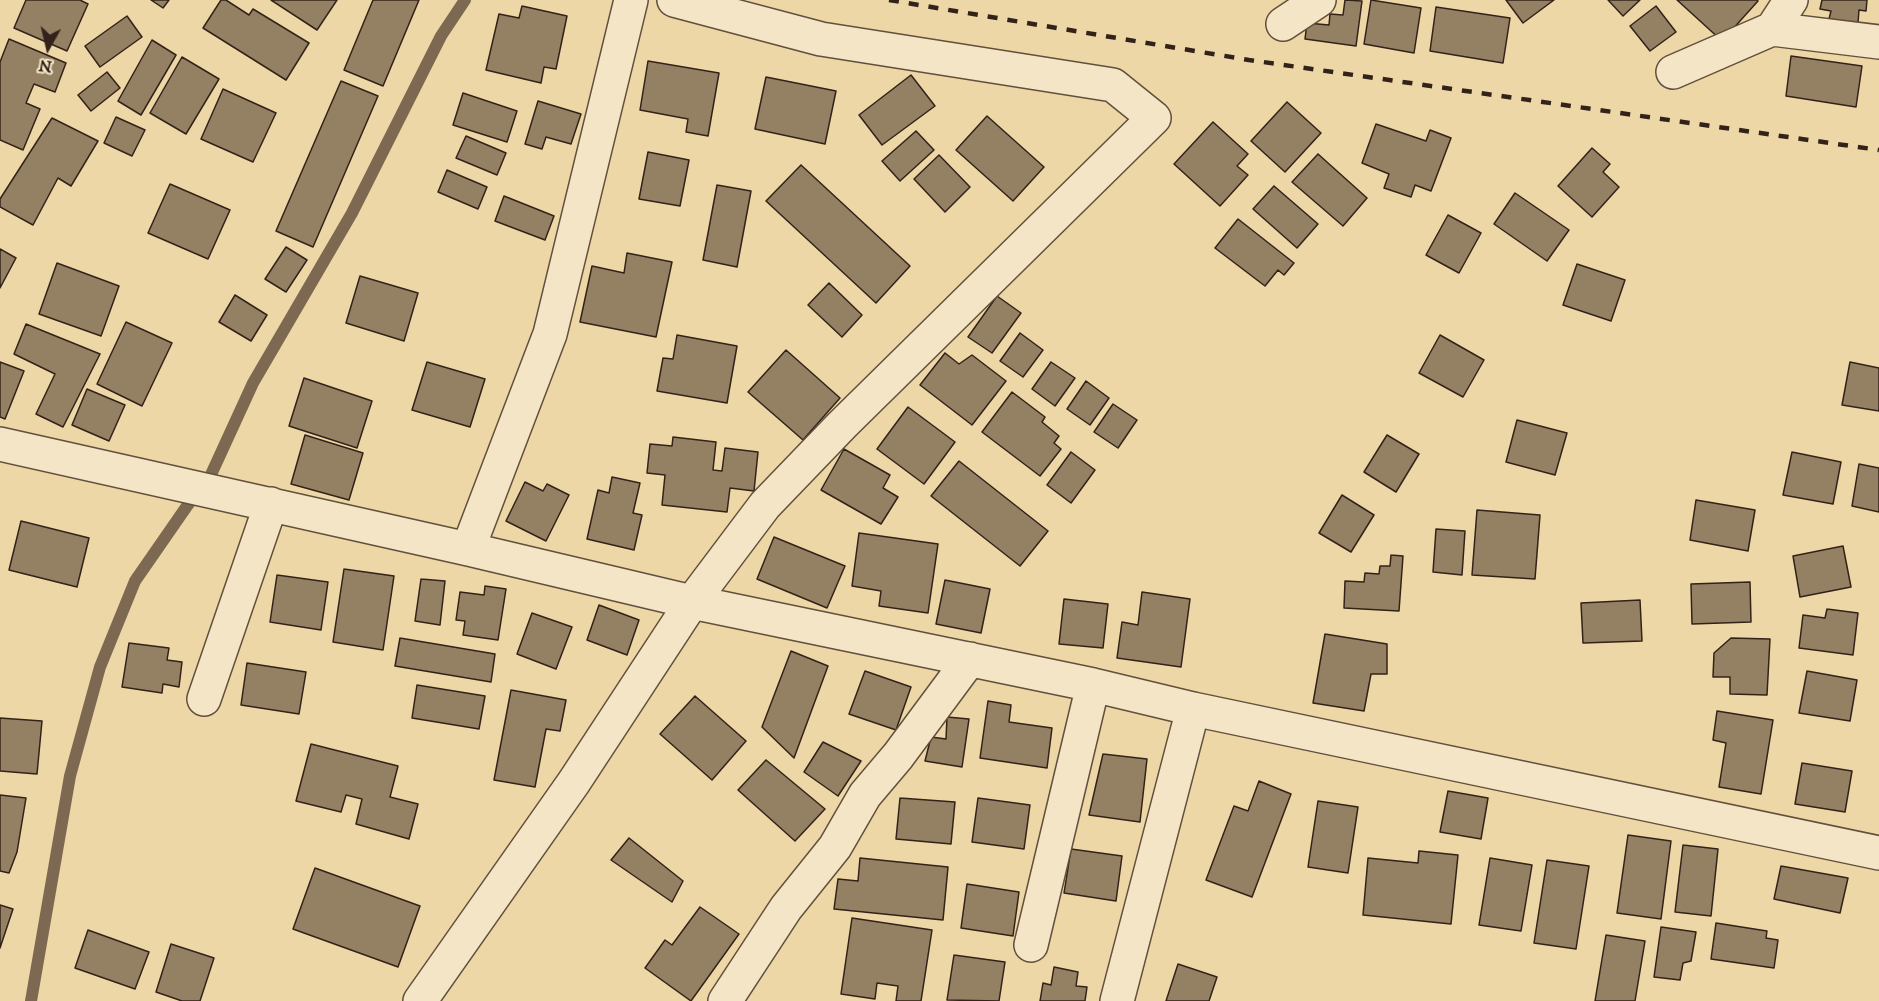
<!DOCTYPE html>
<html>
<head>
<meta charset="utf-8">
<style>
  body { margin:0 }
  #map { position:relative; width:1879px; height:1001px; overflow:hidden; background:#edd7a7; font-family:"IM FELL DW Pica",serif }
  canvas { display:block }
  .north { position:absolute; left:18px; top:18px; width:60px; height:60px; -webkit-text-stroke:4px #f3e5c6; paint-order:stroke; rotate:188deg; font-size:16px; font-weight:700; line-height:24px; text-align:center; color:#332219 }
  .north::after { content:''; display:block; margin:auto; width:21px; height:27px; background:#332219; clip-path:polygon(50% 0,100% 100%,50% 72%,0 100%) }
</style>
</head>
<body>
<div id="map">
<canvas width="1879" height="1001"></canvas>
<div class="north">N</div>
</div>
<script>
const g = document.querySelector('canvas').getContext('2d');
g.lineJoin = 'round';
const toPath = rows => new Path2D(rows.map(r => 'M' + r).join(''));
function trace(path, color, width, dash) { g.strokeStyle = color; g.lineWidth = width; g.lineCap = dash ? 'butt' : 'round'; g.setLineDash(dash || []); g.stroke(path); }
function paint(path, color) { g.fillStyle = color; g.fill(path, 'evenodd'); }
const stream = toPath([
  [31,1001,70,776,100,667,135,581,187,506,209,479,253,383,352,213,441,36,465,0]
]);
const building = toPath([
  [26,0,80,0,88,4,67,51,14,28,26,0],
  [151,0,169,0,163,8,151,0],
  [221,0,226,0,249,15,253,9,309,43,286,80,203,28,221,0],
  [271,0,337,0,317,30,271,0],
  [373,0,419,0,383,86,344,70,373,0],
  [1345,0,1362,1,1356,46,1305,39,1307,23,1329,25,1330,14,1343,15,1345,0],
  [1371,0,1421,8,1414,53,1364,44,1371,0],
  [1506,0,1554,0,1523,23,1506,0],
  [1608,0,1640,0,1623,16,1608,0],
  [1677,0,1757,0,1758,1,1722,41,1677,0],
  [1822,0,1867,0,1866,11,1859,10,1858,23,1829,19,1831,11,1820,9,1822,0],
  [522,6,567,16,556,69,544,67,541,83,486,70,499,14,519,18,522,6],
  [1656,6,1676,32,1650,51,1630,26,1656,6],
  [1436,7,1510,18,1503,63,1430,51,1436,7],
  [127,16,142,37,100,67,85,46,127,16],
  [9,39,66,63,55,92,34,84,26,103,40,109,23,150,0,140,0,62,9,39],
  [152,40,176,55,141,115,118,101,152,40],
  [1791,56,1862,66,1856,107,1786,96,1791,56],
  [182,57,219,79,186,134,150,113,182,57],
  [648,61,719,73,708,136,686,132,688,119,640,110,648,61],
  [107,72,120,88,91,111,78,95,107,72],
  [911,75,935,106,882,145,859,115,911,75],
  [766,77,836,91,825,144,755,129,766,77],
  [341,81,378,96,313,247,276,231,341,81],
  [223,89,276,113,253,162,201,139,223,89],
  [463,93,517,111,507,142,453,125,463,93],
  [538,101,581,114,571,144,546,137,542,149,525,144,538,101],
  [1287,102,1321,133,1285,172,1251,141,1287,102],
  [987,116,1044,167,1013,201,956,150,987,116],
  [116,117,145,130,132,156,104,143,116,117],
  [52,118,98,141,71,186,58,178,33,225,0,207,0,199,52,118],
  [1213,122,1248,154,1237,166,1248,175,1220,206,1174,164,1213,122],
  [1376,124,1426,141,1430,130,1451,138,1431,191,1415,185,1411,197,1384,188,1389,174,1362,163,1376,124],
  [916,131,934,150,900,181,882,161,916,131],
  [466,136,506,153,497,175,456,158,466,136],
  [1592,148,1610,164,1603,172,1619,187,1592,217,1558,186,1592,148],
  [648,152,689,160,680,206,639,199,648,152],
  [1318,154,1367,198,1343,226,1292,182,1318,154],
  [939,155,970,187,945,212,914,179,939,155],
  [801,165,910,266,876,303,766,201,801,165],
  [447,170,487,187,478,209,438,192,447,170],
  [170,184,230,210,208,259,148,233,170,184],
  [717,185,751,191,737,267,703,260,717,185],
  [1274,186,1318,224,1297,248,1253,209,1274,186],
  [1515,193,1569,230,1547,261,1494,224,1515,193],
  [504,196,554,216,545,240,495,221,504,196],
  [1448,215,1481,233,1459,273,1426,255,1448,215],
  [1238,219,1294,263,1284,275,1278,270,1265,286,1215,248,1238,219],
  [286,247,307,260,286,292,265,279,286,247],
  [0,249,16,258,0,288,0,249],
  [627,253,672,262,656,337,580,322,592,266,624,273,627,253],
  [57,263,119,286,101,336,39,314,57,263],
  [1577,264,1625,280,1611,321,1563,305,1577,264],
  [360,276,418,293,404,341,346,323,360,276],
  [829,283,862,315,842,337,808,305,829,283],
  [235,295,267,315,251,341,219,322,235,295],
  [997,296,1021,313,992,353,968,337,997,296],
  [126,322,172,343,142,406,97,384,126,322],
  [26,324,100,354,63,427,36,414,55,374,14,354,26,324],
  [1020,333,1043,350,1023,377,1000,361,1020,333],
  [677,335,737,346,727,403,657,391,663,358,673,359,677,335],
  [1440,335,1484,360,1463,397,1419,373,1440,335],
  [786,350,840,398,803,440,748,392,786,350],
  [945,353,959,364,972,355,1006,381,972,425,920,385,945,353],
  [0,362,24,371,5,419,0,417,0,362],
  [427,362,485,379,470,427,412,410,427,362],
  [1051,362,1075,378,1055,406,1032,389,1051,362],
  [1850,362,1879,368,1879,411,1842,405,1850,362],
  [304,378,372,401,357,448,289,426,304,378],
  [1086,381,1109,398,1090,425,1067,409,1086,381],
  [87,389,125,405,109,441,72,425,87,389],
  [1012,392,1045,417,1042,422,1059,436,1054,443,1061,449,1040,476,982,432,1012,392],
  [1113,404,1137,420,1118,448,1094,432,1113,404],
  [908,407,955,442,924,484,877,449,908,407],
  [1517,420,1567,433,1555,475,1506,462,1517,420],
  [305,435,363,453,349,500,291,484,305,435],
  [1387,435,1419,454,1396,492,1364,472,1387,435],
  [673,437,716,442,713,470,722,471,725,448,758,452,754,491,730,488,727,512,662,505,665,475,647,473,650,444,672,446,673,437],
  [844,449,890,475,883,488,898,497,881,524,821,490,844,449],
  [1071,452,1095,470,1071,503,1047,485,1071,452],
  [1792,452,1841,462,1833,504,1783,495,1792,452],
  [959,461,1048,531,1020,566,931,496,959,461],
  [1859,464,1879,468,1879,512,1852,506,1859,464],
  [612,477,640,483,633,513,642,515,634,550,587,539,598,490,609,493,612,477],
  [525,482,543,491,547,484,569,495,546,541,506,521,525,482],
  [1342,495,1374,515,1351,552,1319,533,1342,495],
  [1696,500,1755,510,1748,551,1690,540,1696,500],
  [1477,510,1540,515,1535,579,1472,575,1477,510],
  [21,521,89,538,77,587,9,570,21,521],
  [1436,529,1465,531,1462,575,1433,572,1436,529],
  [859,533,938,544,928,613,879,606,881,591,852,586,859,533],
  [774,537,845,566,827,608,757,579,774,537],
  [1843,546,1851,587,1800,597,1793,556,1843,546],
  [1391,555,1403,556,1399,611,1344,608,1345,581,1364,582,1365,573,1379,574,1380,566,1390,566,1391,555],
  [344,569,394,576,383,650,333,642,344,569],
  [277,575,328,582,321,630,270,622,277,575],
  [421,579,445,581,440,625,415,621,421,579],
  [945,580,990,589,981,633,936,624,945,580],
  [1750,582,1751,622,1692,624,1691,584,1750,582],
  [485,586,506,589,498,640,463,635,465,621,456,620,460,592,484,595,485,586],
  [1142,592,1190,599,1181,667,1117,658,1122,622,1138,625,1142,592],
  [1064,599,1108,604,1103,648,1059,644,1064,599],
  [1640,600,1642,641,1583,643,1581,603,1640,600],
  [599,605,639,620,627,655,587,640,599,605],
  [1827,609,1858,613,1853,655,1799,648,1803,615,1825,618,1827,609],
  [532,613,572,627,556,669,517,654,532,613],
  [1325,634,1387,644,1387,674,1371,674,1364,711,1313,703,1325,634],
  [400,638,495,654,491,682,395,666,400,638],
  [1731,638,1770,639,1767,695,1730,694,1730,677,1713,677,1714,653,1731,638],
  [129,643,169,648,167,660,182,662,179,687,163,684,162,693,122,687,129,643],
  [791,651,828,666,794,758,762,727,791,651],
  [247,663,306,672,299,714,241,705,247,663],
  [865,671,911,687,896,730,849,714,865,671],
  [1807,671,1857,680,1850,721,1799,713,1807,671],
  [417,685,485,696,479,729,412,718,417,685],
  [511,690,566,700,560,731,546,729,535,787,494,780,511,690],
  [695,696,746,741,712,780,660,734,695,696],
  [988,701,1011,705,1009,722,1052,728,1047,768,980,758,988,701],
  [1717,711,1773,720,1761,794,1719,787,1726,743,1713,740,1717,711],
  [947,717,969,719,962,767,925,761,931,737,946,739,947,717],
  [0,718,42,721,37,774,0,771,0,718],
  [823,742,861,761,838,796,804,772,823,742],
  [311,744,398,766,390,797,418,804,409,839,356,824,362,799,346,795,341,812,296,801,311,744],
  [1103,754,1147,759,1140,822,1089,815,1103,754],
  [766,760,825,809,795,841,738,790,766,760],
  [1802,763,1852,771,1845,812,1795,804,1802,763],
  [1259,781,1291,794,1252,897,1206,880,1234,806,1248,811,1259,781],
  [1448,791,1488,798,1481,839,1440,832,1448,791],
  [0,795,26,798,17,852,9,873,0,871,0,795],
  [900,798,955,802,951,844,896,839,900,798],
  [978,798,1030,805,1024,849,972,842,978,798],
  [1318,801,1358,807,1348,873,1308,867,1318,801],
  [1628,835,1671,841,1661,919,1617,913,1628,835],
  [629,838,683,881,672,902,611,860,629,838],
  [1683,845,1718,849,1711,916,1675,912,1683,845],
  [1071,849,1122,856,1116,901,1064,893,1071,849],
  [1419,851,1458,855,1451,924,1363,915,1368,858,1418,863,1419,851],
  [860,858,948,867,943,920,834,909,838,879,858,881,860,858],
  [1490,858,1532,865,1521,931,1479,925,1490,858],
  [1547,860,1589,866,1576,949,1534,943,1547,860],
  [1781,866,1848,878,1840,913,1774,899,1781,866],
  [315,868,420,906,398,967,293,929,315,868],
  [967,884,1019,892,1013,936,961,928,967,884],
  [0,905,13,909,0,948,0,905],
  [700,907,739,934,691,1001,645,968,665,940,672,945,700,907],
  [852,918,932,930,921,1001,896,1001,898,986,877,983,875,999,841,994,852,918],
  [1716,923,1767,931,1766,938,1778,940,1774,968,1711,959,1716,923],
  [1661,927,1696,932,1691,961,1683,963,1680,980,1654,977,1661,927],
  [88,930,149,952,135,989,75,968,88,930],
  [1606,935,1645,941,1635,1001,1595,1001,1606,935],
  [171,944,214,958,200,1001,182,1001,156,992,171,944],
  [954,955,1005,962,999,1001,947,1000,954,955],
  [1178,964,1217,977,1209,1001,1166,1001,1178,964],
  [1054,967,1078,972,1076,986,1087,987,1085,1001,1040,1001,1043,983,1051,985,1054,967]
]);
const minor = toPath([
  [1283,24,1319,0],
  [1772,29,1879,42],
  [1673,72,1772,29,1791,0],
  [0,444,468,549,692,602,1093,685,1193,709,1879,853],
  [468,549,550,334,631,0],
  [204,699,271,504],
  [1031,945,1093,685],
  [420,1001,574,782,692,602,765,505,842,425,1154,118,1113,85,821,39,674,0],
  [725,1001,786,908,835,847,865,795,898,756,970,659],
  [1117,1001,1193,709]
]);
const rail = toPath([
  [889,0,1249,60,1879,150]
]);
trace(stream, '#7d6951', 12);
paint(building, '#948063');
trace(building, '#332219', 1.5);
trace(minor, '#624f3c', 36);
trace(minor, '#f3e5c6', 33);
trace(rail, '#332219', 4.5, [10, 10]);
</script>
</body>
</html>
